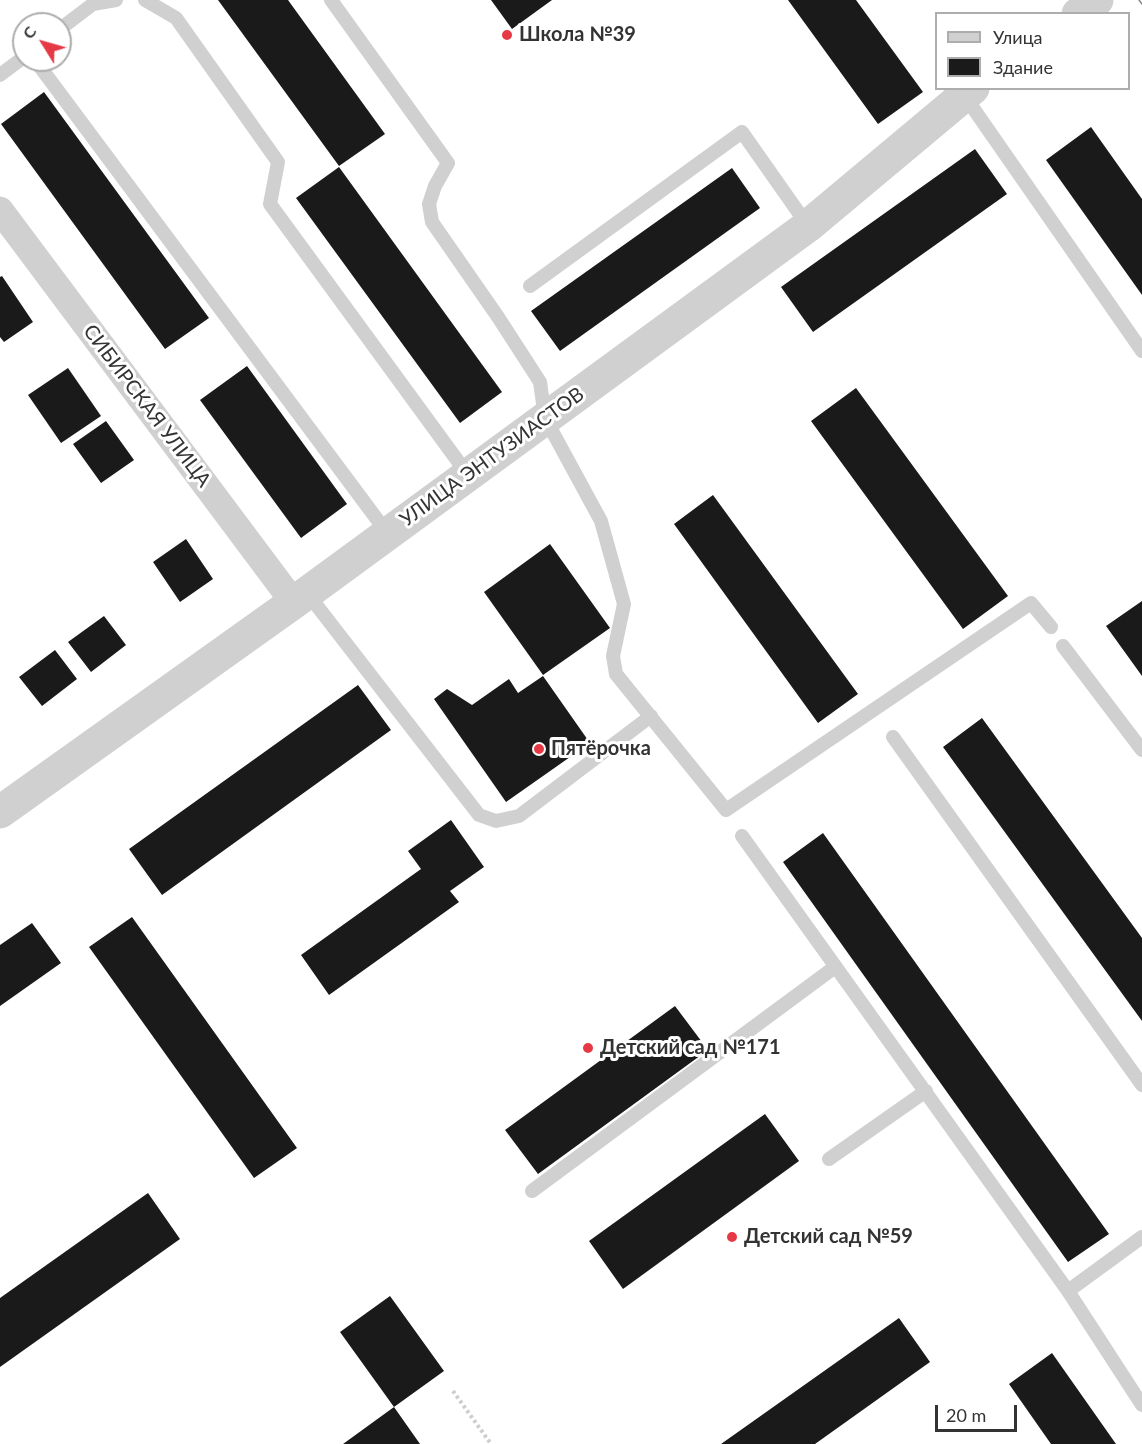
<!DOCTYPE html>
<html>
<head>
<meta charset="utf-8">
<style>
  body { margin:0 }
  #map { position:relative; width:1142px; height:1444px; overflow:hidden; background:#fff; font-family:Lato,sans-serif }
  canvas { display:block }
  .legend { position:absolute; left:935px; top:12px; width:195px; height:78px; box-sizing:border-box; background:#fff; border:2px solid #adadad; margin:0; padding:8px 10px; list-style:none; font-size:18px; color:#333 }
  .legend li { display:flex; align-items:center; gap:12px; height:30px }
  .legend b { width:30px; border:2px solid #adadad }
  .north { position:absolute; left:12px; top:12px; width:60px; height:60px; box-sizing:border-box; background:#fff; border:2px solid #adadad; border-radius:50%; rotate:307deg; font-size:16px; font-weight:700; line-height:24px; text-align:center; color:#333 }
  .north::after { content:''; display:block; margin:auto; width:21px; height:27px; background:#e63946; clip-path:polygon(50% 0,100% 100%,50% 72%,0 100%) }
  .scale { position:absolute; left:935px; top:1405px; width:82px; height:27px; box-sizing:border-box; border:3px solid #333; border-top:0; padding-left:8px; font-size:18px; line-height:21px; white-space:nowrap; color:#333; -webkit-text-stroke:4px #fff; paint-order:stroke }
</style>
</head>
<body>
<div id="map">
<canvas width="1142" height="1444"></canvas>
<ul class="legend">
<li><b style="height:8px;background:#d0d0d0"></b>Улица</li>
<li><b style="height:16px;background:#1a1a1a"></b>Здание</li>
</ul>
<div class="north">С</div>
<div class="scale">20 m</div>
</div>
<script>
const g = document.querySelector('canvas').getContext('2d');
g.lineJoin = 'round';
function paint(path, color) { g.fillStyle = color; g.fill(path, 'evenodd'); }
const toPath = rows => new Path2D(rows.map(r => 'M' + r).join(''));
function trace(path, color, width, dash) { g.strokeStyle = color; g.lineWidth = width; g.lineCap = dash ? 'butt' : 'round'; g.setLineDash(dash || []); g.stroke(path); }
function drawText(font, color, halo, rows, align = 'center') {
  g.font = font + ' Lato,sans-serif'; g.lineWidth = 6; g.setLineDash([]); g.textBaseline = 'middle'; g.strokeStyle = halo; g.fillStyle = color; for (const [text, x, y, turn = 0] of rows) {
    g.save(); g.translate(x, y); g.rotate((+turn || 0) * Math.PI / 180); g.textAlign = isNaN(turn) ? turn : align; if (halo) g.strokeText(text, 0, 0); g.fillText(text, 0, 0); g.restore();
  }
}
const building = toPath([
  [218,0,288,0,385,134,339,166],
  [491,0,552,0,512,29],
  [788,0,856,0,923,92,878,124],
  [44,92,209,318,165,349,1,124],
  [1091,127,1142,199,1142,295,1046,160],
  [975,149,1007,194,813,332,781,287],
  [339,167,502,392,460,423,296,198],
  [732,168,760,208,560,351,531,311],
  [2,276,33,322,4,342,0,337,0,277],
  [247,366,347,504,301,538,200,400],
  [68,368,101,416,61,443,28,395],
  [856,388,1008,596,963,629,811,421],
  [106,421,134,460,101,483,73,444],
  [713,495,858,694,818,723,674,524],
  [186,539,213,579,180,602,153,562],
  [550,544,610,628,543,675,484,592],
  [1142,601,1142,676,1106,626],
  [104,616,126,645,91,672,68,642],
  [55,650,77,679,42,706,19,677],
  [543,676,590,743,506,802,434,699,447,689,472,705,509,679,518,693],
  [358,685,391,730,162,895,129,849],
  [982,718,1142,938,1142,1021,943,747],
  [451,820,484,867,450,891,459,902,329,995,301,955,421,869,408,851],
  [823,833,1109,1234,1068,1262,783,862],
  [132,917,297,1148,254,1178,89,947],
  [32,923,61,963,0,1006,0,945],
  [675,1006,708,1050,538,1174,505,1130],
  [765,1114,799,1161,623,1289,589,1241],
  [148,1193,180,1239,0,1367,0,1298],
  [390,1296,444,1371,394,1407,340,1332],
  [899,1318,930,1362,815,1444,721,1444],
  [1052,1353,1116,1444,1051,1444,1009,1384],
  [394,1407,420,1444,343,1444]
]);
const path = toPath([
  [453,1391,491,1444]
]);
const service = toPath([
  [145,0,176,18,278,162,270,204,468,475],
  [331,0,448,163,435,186,429,204,432,222,498,317,540,382,545,418,601,521,624,604,613,656,616,674,726,810,1031,603,1051,627],
  [60,29,93,4,116,0],
  [35,60,388,534],
  [0,75,24,57],
  [964,95,1142,351],
  [530,286,742,132,808,226],
  [307,593,479,815,496,821,519,816,651,716],
  [1063,646,1142,750],
  [893,737,1142,1085],
  [742,836,1068,1291,1142,1405],
  [829,1159,926,1091],
  [532,1191,835,967],
  [1068,1291,1142,1237]
]);
const minor = toPath([
  [0,210,294,603]
]);
const tertiary = toPath([
  [1078,14,1097,0],
  [0,812,307,593,808,226,973,88]
]);
const tram = toPath([
  [1139,0,1142,4]
]);
const markers = [
  [507,35,6,"#e63946"],
  [539,749,6,"#e63946"],
  [588,1048,6,"#e63946"],
  [732,1237,6,"#e63946"]
];
const poiNames = [
  ["Школа №39",519,35],
  ["Пятёрочка",551,749],
  ["Детский сад №171",600,1048],
  ["Детский сад №59",744,1237]
];
const streetNames = [
  ["СИБИРСКАЯ УЛИЦА",147,406,53],
  ["УЛИЦА ЭНТУЗИАСТОВ",492,457,-36]
];
paint(building, '#1a1a1a');
trace(path, '#cdcdcd', 4, [3, 3]);
trace(service, '#d0d0d0', 14);
trace(minor, '#d0d0d0', 27);
trace(tertiary, '#d0d0d0', 33);
trace(tram, '#888', 1.5);
for (const [x, y, r, color] of markers) { const dot = new Path2D(); dot.arc(x, y, r, 0, 2 * Math.PI); g.fillStyle = color; g.fill(dot); trace(dot, '#fff', 2); }
drawText('bold 20px', '#333', '#fff', poiNames, 'left');
drawText('20px', '#333', '#fff', streetNames);
</script>
</body>
</html>
